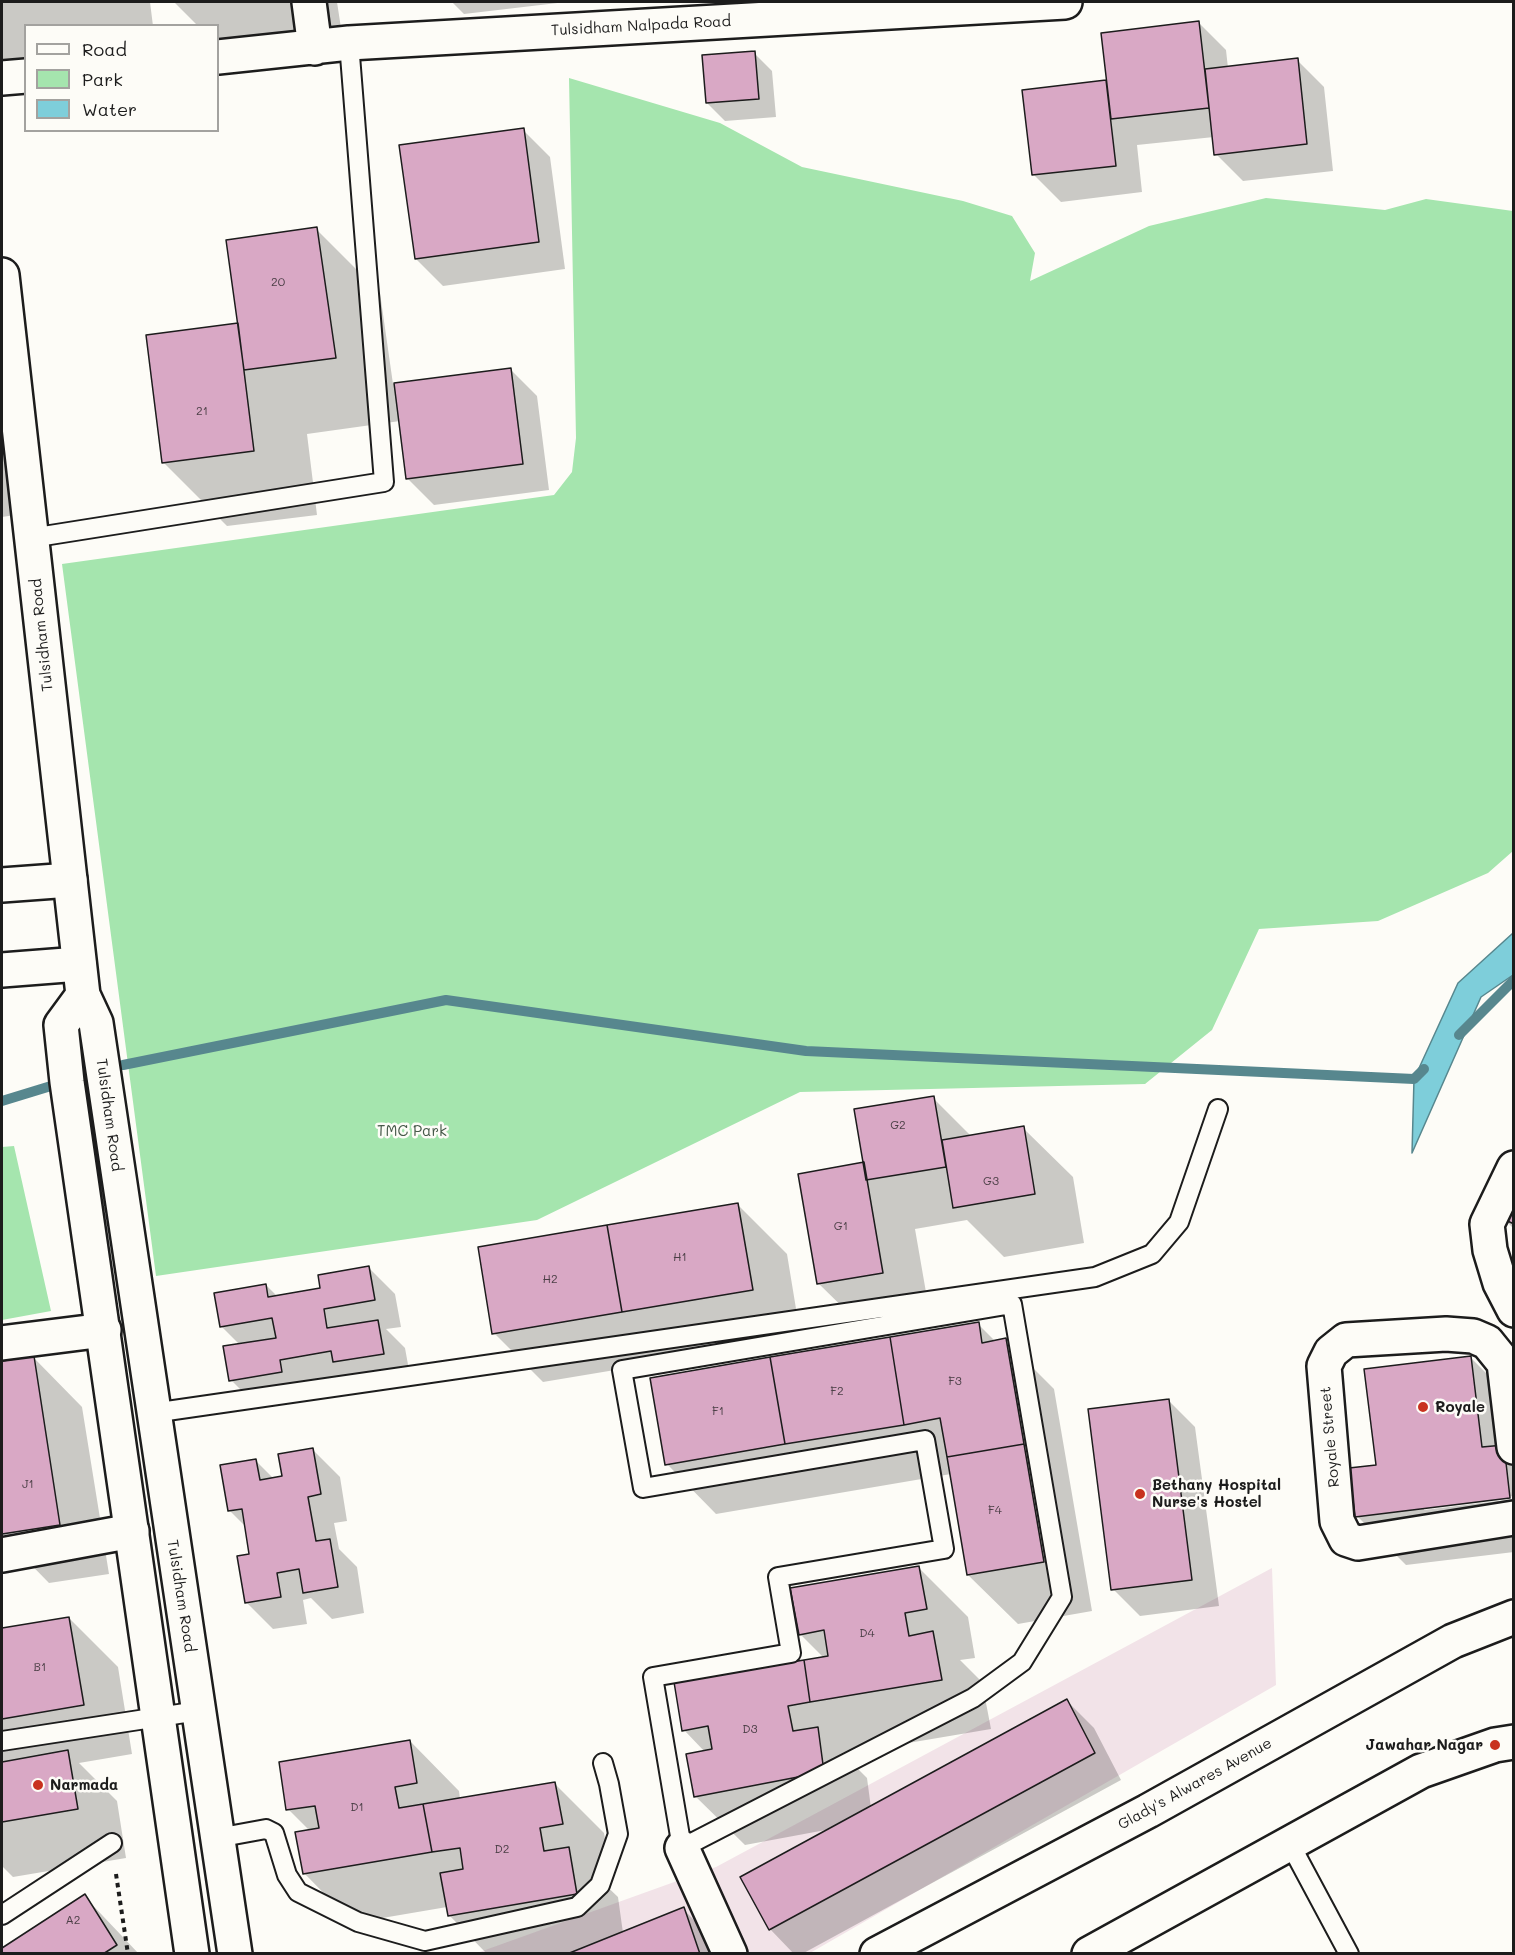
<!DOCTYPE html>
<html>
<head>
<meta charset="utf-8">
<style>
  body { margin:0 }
  #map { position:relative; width:1515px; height:1955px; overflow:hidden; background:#fdfcf7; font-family:Mali,sans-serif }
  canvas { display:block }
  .frame { position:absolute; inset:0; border:3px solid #1c1c1c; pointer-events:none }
  .legend { position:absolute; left:24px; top:24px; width:195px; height:108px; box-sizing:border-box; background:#fdfcf7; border:2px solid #a3a29f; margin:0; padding:8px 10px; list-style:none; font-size:18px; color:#1c1c1c }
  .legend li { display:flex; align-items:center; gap:12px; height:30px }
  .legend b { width:30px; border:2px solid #a3a29f }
</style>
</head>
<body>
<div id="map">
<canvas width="1515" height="1955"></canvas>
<div class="frame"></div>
<ul class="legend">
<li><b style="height:8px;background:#fdfcf7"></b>Road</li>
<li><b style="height:16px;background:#a5e5ae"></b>Park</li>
<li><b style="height:16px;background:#7eceda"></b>Water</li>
</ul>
</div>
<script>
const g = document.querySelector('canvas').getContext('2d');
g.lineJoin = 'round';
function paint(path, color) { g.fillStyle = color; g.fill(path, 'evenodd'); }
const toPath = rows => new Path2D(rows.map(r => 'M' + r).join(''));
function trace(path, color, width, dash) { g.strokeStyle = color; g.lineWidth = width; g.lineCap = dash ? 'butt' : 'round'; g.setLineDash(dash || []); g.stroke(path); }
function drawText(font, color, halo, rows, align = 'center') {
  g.font = font + ' Mali,sans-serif'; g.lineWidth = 5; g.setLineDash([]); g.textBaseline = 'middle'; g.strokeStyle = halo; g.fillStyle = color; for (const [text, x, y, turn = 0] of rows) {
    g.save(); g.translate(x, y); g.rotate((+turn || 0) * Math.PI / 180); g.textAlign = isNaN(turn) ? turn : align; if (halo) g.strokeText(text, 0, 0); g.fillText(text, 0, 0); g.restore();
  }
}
const built = toPath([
  [1272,1568,1276,1685,810,1953,474,1954,716,1867]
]);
const green = toPath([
  [569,78,720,123,802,167,963,201,1012,216,1035,253,1030,281,1149,226,1266,198,1385,210,1426,199,1513,211,1513,851,1488,873,1378,921,1259,929,1212,1030,1145,1084,800,1092,537,1220,156,1276,62,564,554,495,572,472,576,438],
  [14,1146,51,1311,2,1320,2,1147]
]);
const water = toPath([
  [1513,933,1513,975,1481,997,1412,1153,1414,1079,1458,983,1513,933]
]);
const shadow = toPath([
  [2,2,150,2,153,26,26,26,26,68,2,71],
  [174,2,337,2,343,41,218,45,218,26,198,26],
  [452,2,566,2,464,14],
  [1199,23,1226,50,1228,68,1297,60,1324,87,1333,171,1243,181,1216,154,1214,137,1137,145,1142,192,1061,202,1034,175,1024,91,1108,82],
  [754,53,772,71,776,117,725,121,707,103],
  [523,130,550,157,565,269,443,286,416,259],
  [316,229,380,293,393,384,510,369,537,396,549,490,434,505,407,478,400,421,307,434,317,515,227,526,163,462,240,324],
  [2,345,22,514,2,517],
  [933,1098,972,1137,1023,1128,1073,1177,1084,1243,1004,1257,967,1220,915,1229,931,1321,868,1332,818,1283,866,1164],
  [1514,1194,1514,1229,1503,1218],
  [737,1204,787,1254,801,1339,543,1382,494,1333],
  [368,1267,395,1294,401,1327,386,1329,405,1348,411,1381,258,1407,231,1380,240,1345,221,1326,266,1285,278,1297,322,1289],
  [978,1324,996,1342,1005,1340,1054,1389,1092,1611,1018,1624,968,1575,951,1474,716,1514,667,1464],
  [33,1357,82,1407,109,1574,49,1583,2,1535,2,1362],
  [1471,1358,1514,1401,1514,1496,1424,1507,1424,1510,1514,1499,1514,1552,1406,1565,1357,1516,1378,1466],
  [1168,1400,1195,1427,1219,1606,1140,1616,1113,1589],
  [313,1450,340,1477,347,1521,334,1523,339,1549,357,1567,364,1613,332,1619,311,1598,303,1600,307,1624,273,1629,246,1602,251,1555,247,1528,230,1511,256,1461,274,1479,284,1477],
  [919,1568,968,1617,975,1658,960,1660,982,1682,991,1729,843,1754,867,1778,871,1808,1067,1701,1094,1728,1121,1780,802,1954,794,1954,770,1929,831,1829,745,1845,695,1796,705,1752,684,1730,824,1658,800,1634],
  [69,1618,118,1667,132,1754,79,1763,117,1801,126,1858,13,1877,2,1866,2,1630],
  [410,1741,459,1791,460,1799,555,1784,604,1833,611,1873,596,1876,618,1897,623,1933,683,1909,710,1936,717,1954,487,1954,449,1915,447,1907,353,1923,304,1873,310,1831,288,1809],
  [84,1896,139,1954,2,1954,2,1949]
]);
const stream = toPath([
  [1459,1035,1514,980],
  [123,1065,446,1000,806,1051,1414,1079,1424,1069],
  [2,1101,64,1082]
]);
const building = toPath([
  [1199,21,1209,108,1111,119,1101,33,1199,21],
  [755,51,759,99,706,103,702,55,755,51],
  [1298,58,1307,144,1214,155,1205,69,1298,58],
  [1106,80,1116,166,1032,175,1022,90,1106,80],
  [524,128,539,242,415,259,399,145,524,128],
  [317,227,336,358,244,370,226,240,317,227],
  [238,323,254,451,162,463,146,335,238,323],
  [511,368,523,464,406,479,394,383,511,368],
  [934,1096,946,1167,866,1180,854,1109,934,1096],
  [1024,1126,1035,1194,953,1208,942,1140,1024,1126],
  [864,1162,883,1273,817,1284,798,1174,864,1162],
  [1514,1191,1514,1224,1501,1218,1514,1191],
  [738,1203,753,1290,622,1312,607,1225,738,1203],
  [607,1225,622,1312,492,1334,478,1247,607,1225],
  [369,1266,375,1300,324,1309,327,1328,378,1320,384,1354,333,1362,331,1351,280,1360,282,1372,229,1381,223,1346,276,1338,272,1318,220,1327,214,1293,266,1284,268,1297,320,1288,318,1275,369,1266],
  [979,1322,982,1343,1006,1338,1024,1444,947,1457,940,1418,904,1425,890,1337,979,1322],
  [890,1337,904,1425,785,1444,770,1357,890,1337],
  [34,1356,60,1525,2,1534,2,1361,34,1356],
  [1471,1356,1482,1447,1504,1445,1510,1498,1355,1517,1349,1468,1376,1465,1364,1369,1471,1356],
  [770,1357,785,1444,665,1465,650,1378,770,1357],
  [1169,1399,1192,1580,1111,1590,1088,1409,1169,1399],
  [1024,1444,1044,1562,967,1575,947,1457,1024,1444],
  [313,1448,321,1494,308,1497,316,1541,330,1539,338,1587,303,1593,299,1569,277,1573,281,1597,245,1603,237,1556,249,1554,242,1509,228,1511,220,1465,256,1459,260,1480,282,1476,278,1454,313,1448],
  [919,1566,927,1609,905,1613,909,1636,933,1631,942,1680,810,1702,804,1660,828,1656,824,1630,799,1635,790,1588,919,1566],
  [69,1617,84,1705,2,1719,2,1628,69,1617],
  [804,1660,810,1702,788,1706,793,1731,818,1727,824,1772,694,1797,686,1754,712,1749,708,1726,682,1731,674,1682,804,1660],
  [1067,1699,1095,1753,769,1930,740,1877,1067,1699],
  [410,1740,417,1783,395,1787,399,1808,423,1804,432,1852,303,1874,295,1832,319,1828,315,1806,286,1810,279,1762,410,1740],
  [68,1750,78,1809,2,1822,2,1762,68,1750],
  [555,1782,563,1824,540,1828,544,1851,569,1847,577,1894,448,1916,440,1873,463,1869,460,1848,432,1852,423,1804,555,1782],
  [85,1894,117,1945,103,1954,2,1954,2,1948,85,1894],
  [684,1907,700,1954,567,1954,684,1907]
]);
const path = toPath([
  [116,1874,128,1954]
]);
const lane = toPath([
  [31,538,384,482,349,43],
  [1012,1304,1062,1597,1022,1662,973,1698,682,1848,653,1677,791,1653,778,1577,944,1549,925,1440,643,1488,622,1370,1012,1304],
  [153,1413,1095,1277,1152,1254,1179,1222,1218,1109],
  [2,1741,198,1711],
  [217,1838,266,1829,274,1833,287,1875,298,1892,358,1922,425,1941,577,1907,600,1885,618,1834,609,1784,603,1763],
  [1289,1842,1349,1954],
  [2,1915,112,1843]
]);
const street = toPath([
  [309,2,315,48],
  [218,57,349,43,1065,2],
  [2,78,26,76],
  [2,885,70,880],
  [2,970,79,964],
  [1514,1168,1487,1224,1490,1250,1500,1283,1514,1310],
  [2,1343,104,1330],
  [1514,1447,1504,1363,1487,1342,1473,1336,1446,1334,1346,1340,1331,1352,1324,1366,1337,1521,1346,1539,1358,1543,1514,1518],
  [2,1555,132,1531],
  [682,1848,730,1954]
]);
const secondary = toPath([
  [2,275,83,995,96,1023,235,1954],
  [83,995,61,1025,67,1082,192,1954],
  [877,1954,1148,1811,1453,1641,1514,1617],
  [1089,1954,1421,1771,1495,1745,1514,1742]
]);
const markers = [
  [1423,1407,6,"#c8321e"],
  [1140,1494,6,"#c8321e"],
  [1495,1745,6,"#c8321e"],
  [38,1785,6,"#c8321e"]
];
const numberNames = [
  ["20",278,282],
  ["21",202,411],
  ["G2",898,1125],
  ["G3",991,1181],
  ["G1",841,1226],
  ["H1",680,1257],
  ["H2",550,1279],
  ["F3",955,1381],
  ["F2",837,1391],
  ["F1",718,1411],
  ["J1",28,1484],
  ["F4",995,1510],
  ["D4",867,1633],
  ["B1",40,1667],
  ["D3",750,1729],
  ["D1",357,1807],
  ["D2",502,1849],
  ["A2",73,1920]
];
const streetNames = [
  ["Tulsidham Nalpada Road",641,26,-3],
  ["Tulsidham Road",42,635,-96],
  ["Tulsidham Road",109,1115,82],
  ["Royale Street",1330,1437,-95],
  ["Tulsidham Road",181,1596,81],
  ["Glady's Alwares Avenue",1195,1784,-29]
];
const parkNames = [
  ["TMC Park",412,1131]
];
const poiNames = [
  ["Royale",1435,1407],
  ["Bethany Hospital",1152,1485],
  ["Nurse's Hostel",1152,1502],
  ["Jawahar Nagar",1483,1745,"right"],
  ["Narmada",50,1785]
];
paint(built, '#f2e3e8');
paint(green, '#a5e5ae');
paint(water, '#7eceda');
trace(water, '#57878e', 1.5);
paint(shadow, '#0003');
trace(stream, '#57878e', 10);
paint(building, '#d9a8c5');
trace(building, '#1c1c1c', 1.5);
trace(lane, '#1c1c1c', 22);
trace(street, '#1c1c1c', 38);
trace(secondary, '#1c1c1c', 38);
trace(path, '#1c1c1c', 4, [4.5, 4.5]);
trace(lane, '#fdfcf7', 18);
trace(street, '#fdfcf7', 33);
trace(secondary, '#fdfcf7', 33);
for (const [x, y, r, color] of markers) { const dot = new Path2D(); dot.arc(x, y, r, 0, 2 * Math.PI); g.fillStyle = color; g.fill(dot); trace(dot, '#fdfcf7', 2); }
drawText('12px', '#4b3f46', null, numberNames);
drawText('15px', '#1c1c1c', '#fdfcf7', streetNames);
drawText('15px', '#455848', '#fdfcf7', parkNames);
drawText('bold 15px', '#1c1c1c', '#fdfcf7', poiNames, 'left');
</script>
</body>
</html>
